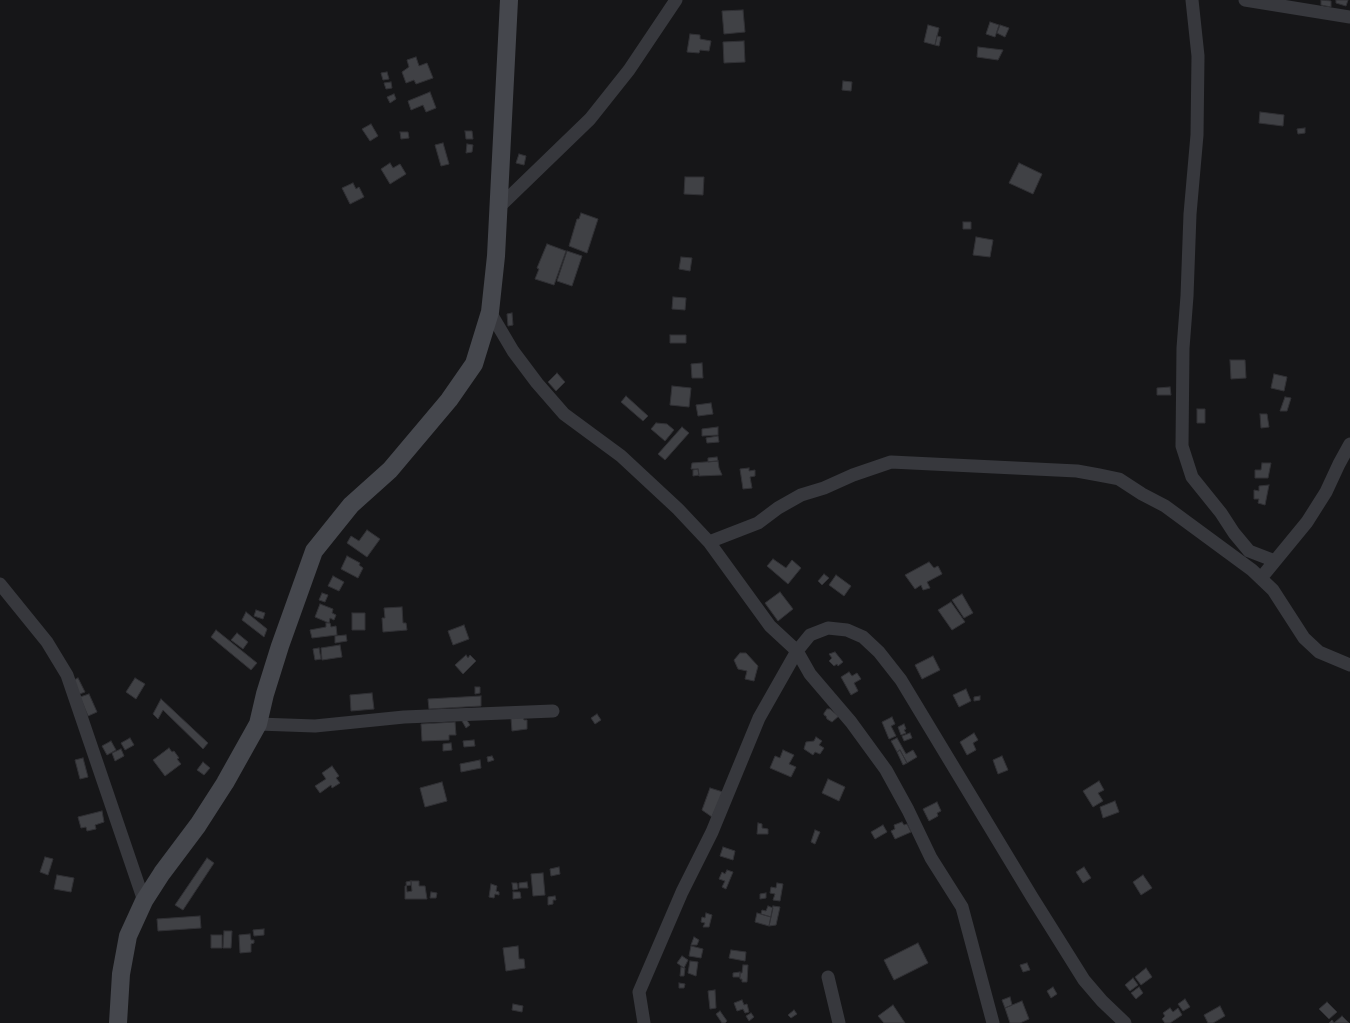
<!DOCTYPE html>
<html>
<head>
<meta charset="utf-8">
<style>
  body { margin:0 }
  canvas { display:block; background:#161618 }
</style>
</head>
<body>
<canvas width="1350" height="1023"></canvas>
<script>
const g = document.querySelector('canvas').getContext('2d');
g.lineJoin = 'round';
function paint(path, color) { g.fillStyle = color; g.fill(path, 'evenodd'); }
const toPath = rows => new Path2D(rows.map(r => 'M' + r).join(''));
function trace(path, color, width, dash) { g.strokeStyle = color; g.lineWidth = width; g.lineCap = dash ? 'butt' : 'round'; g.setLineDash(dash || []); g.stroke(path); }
const building = toPath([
  [1321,0,1331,1,1331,7,1321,5,1321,0],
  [1336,0,1348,0,1346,6,1336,3,1336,0],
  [743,10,745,32,724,34,722,11,743,10],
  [990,22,999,25,995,37,986,34,990,22],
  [928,25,939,28,935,45,924,42,928,25],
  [1000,25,1009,28,1005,37,997,33,1000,25],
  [690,34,700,35,700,39,711,41,709,51,700,50,699,53,687,52,690,34],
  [937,36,941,37,939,46,935,45,937,36],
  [744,41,745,62,724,63,723,42,744,41],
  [978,47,1003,50,998,60,977,57,978,47],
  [416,57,419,66,427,63,433,78,416,84,414,80,406,83,402,72,409,67,407,60,416,57],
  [387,72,389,79,383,80,381,73,387,72],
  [843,81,852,82,851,91,842,90,843,81],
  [391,82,392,88,386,89,384,83,391,82],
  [430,92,436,108,426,112,423,105,411,110,408,101,430,92],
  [394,94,396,99,390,103,387,97,394,94],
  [1260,112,1284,115,1283,126,1259,123,1260,112],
  [371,124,378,136,370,141,362,129,371,124],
  [1305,128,1305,133,1298,134,1297,129,1305,128],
  [465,131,472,131,473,139,466,139,465,131],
  [400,132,408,132,409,138,401,139,400,132],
  [443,143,449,164,441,166,435,145,443,143],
  [467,144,473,145,472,152,466,153,467,144],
  [519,154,526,156,524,165,516,163,519,154],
  [390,163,393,168,400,164,406,174,390,184,381,169,390,163],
  [1019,163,1042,174,1033,194,1009,183,1019,163],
  [685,177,704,177,703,195,684,194,685,177],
  [353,183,356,189,359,187,364,197,350,204,342,188,353,183],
  [581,213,598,219,587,253,569,246,577,219,579,219,581,213],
  [963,222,971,222,971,229,963,229,963,222],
  [976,237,993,240,990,257,973,255,976,237],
  [547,244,566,251,554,285,535,279,539,269,537,268,547,244],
  [567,251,582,256,572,286,557,281,567,251],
  [681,257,692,258,690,271,679,269,681,257],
  [673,297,686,298,685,310,672,309,673,297],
  [512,313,513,325,508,326,507,314,512,313],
  [670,335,686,335,686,343,670,343,670,335],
  [1230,360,1245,360,1246,378,1231,379,1230,360],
  [702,363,703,378,692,378,691,364,702,363],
  [557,373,565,382,556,391,548,382,557,373],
  [1274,374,1287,377,1284,391,1271,388,1274,374],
  [672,386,691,388,689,407,670,405,672,386],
  [1170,387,1171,395,1157,395,1157,388,1170,387],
  [626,396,648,416,643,421,621,402,626,396],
  [1285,397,1291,398,1287,411,1280,411,1285,397],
  [711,403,713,414,698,416,696,405,711,403],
  [1197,409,1205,409,1205,423,1197,423,1197,409],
  [1260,414,1267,414,1269,427,1261,428,1260,414],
  [656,423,667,424,674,430,665,441,651,429,656,423],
  [682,427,689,433,665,460,658,454,682,427],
  [718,427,718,435,702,436,702,429,718,427],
  [718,436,719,442,707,443,706,438,718,436],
  [717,457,718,461,708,462,708,458,717,457],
  [718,461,719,468,722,475,699,476,698,469,691,469,692,463,718,461],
  [1262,463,1271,463,1268,478,1255,478,1255,470,1261,470,1262,463],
  [749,468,749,471,755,470,755,476,750,477,752,488,743,489,740,469,749,468],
  [698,469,699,475,693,476,693,470,698,469],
  [1269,485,1265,505,1258,503,1259,499,1254,499,1254,490,1259,491,1259,486,1269,485],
  [367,530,380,539,367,557,347,543,351,536,359,541,367,530],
  [347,556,360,563,359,565,363,568,358,578,341,569,347,556],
  [773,559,786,568,792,560,801,568,788,584,767,566,773,559],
  [929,562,934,568,938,566,942,574,927,582,930,588,923,590,921,585,915,589,905,575,929,562],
  [824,574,829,578,822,585,818,581,824,574],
  [836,575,851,586,844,596,829,585,836,575],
  [333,576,344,582,339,591,328,586,333,576],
  [780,592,793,609,778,621,765,603,780,592],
  [322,593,328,595,325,602,319,600,322,593],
  [962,594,973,613,964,618,952,600,962,594],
  [951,602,965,622,952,630,938,610,951,602],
  [320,604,333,609,332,613,336,615,334,620,330,618,329,623,315,617,320,604],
  [402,607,403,623,406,623,407,630,383,632,382,618,385,618,384,608,402,607],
  [256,610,265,613,263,619,254,616,256,610],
  [246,612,267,629,264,637,242,620,246,612],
  [352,613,365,613,365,630,352,630,352,613],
  [326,623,330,623,331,627,336,626,337,635,312,638,310,630,326,627,326,623],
  [464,625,469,639,453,645,448,631,464,625],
  [216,630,257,663,251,670,211,637,216,630],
  [237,633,248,642,243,649,231,640,237,633],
  [346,635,347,641,335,643,335,636,346,635],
  [340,645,342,657,322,660,321,648,340,645],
  [319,648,321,659,315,660,313,649,319,648],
  [835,652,843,662,838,666,837,664,834,666,829,661,832,658,829,654,835,652],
  [740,653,746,653,758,666,754,681,745,679,747,671,738,669,734,660,740,653],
  [466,655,468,658,470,655,476,661,463,674,455,665,466,655],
  [933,656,940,670,922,679,915,665,933,656],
  [849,672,852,676,857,673,861,679,854,683,858,691,851,695,841,677,849,672],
  [78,678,85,692,77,695,70,682,78,678],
  [135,678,145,684,136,699,126,692,135,678],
  [475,687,480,687,480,693,475,694,475,687],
  [966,689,971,701,959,707,953,695,966,689],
  [372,693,374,709,351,711,350,695,372,693],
  [89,694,97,712,88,716,80,697,89,694],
  [481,696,481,706,429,709,428,699,481,696],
  [980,696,980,700,974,701,974,697,980,696],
  [161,699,208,743,203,749,163,710,158,719,153,714,161,699],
  [827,709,830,709,837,715,838,714,840,715,832,722,827,719,826,716,824,715,824,713,827,709],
  [597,714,601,720,595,724,591,718,597,714],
  [523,717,524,720,527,720,527,729,512,731,511,718,523,717],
  [892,717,895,724,891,726,896,736,889,739,882,722,892,717],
  [466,719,470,725,466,728,462,721,466,719],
  [455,722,456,735,449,735,449,740,422,741,421,724,455,722],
  [904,724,906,729,904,730,906,733,901,735,898,727,904,724],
  [910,733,912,738,904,741,902,736,910,733],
  [974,733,978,740,973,743,976,750,967,755,960,742,974,733],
  [816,737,822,741,819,745,824,748,820,754,815,752,813,755,804,749,806,742,814,741,816,737],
  [130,738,134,745,125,750,121,743,130,738],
  [897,738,906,754,913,750,917,757,907,763,900,750,897,752,891,741,897,738],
  [474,740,475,746,464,747,463,741,474,740],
  [111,741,116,750,107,755,102,746,111,741],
  [451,743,452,750,443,751,443,744,451,743],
  [169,748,172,752,174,751,179,758,177,759,181,764,165,776,153,760,169,748],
  [121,749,124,756,115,761,112,753,121,749],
  [783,750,794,755,789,764,796,767,791,777,770,768,775,756,780,758,783,750],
  [900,750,907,763,903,765,897,752,900,750],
  [492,756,494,760,488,762,487,757,492,756],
  [1002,756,1008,770,998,774,993,760,1002,756],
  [83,758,88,777,80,779,75,760,83,758],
  [480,760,481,768,461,772,460,764,480,760],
  [203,762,210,768,204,775,197,770,203,762],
  [332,766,339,776,336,778,340,783,332,788,331,785,320,793,315,786,326,779,322,773,332,766],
  [828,779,845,787,839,801,822,793,828,779],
  [1099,781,1104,790,1098,793,1103,801,1093,807,1083,791,1099,781],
  [442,782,447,801,425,807,420,788,442,782],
  [710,788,723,792,712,817,702,810,710,788],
  [1115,801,1119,812,1103,818,1100,807,1115,801],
  [937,802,941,811,937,813,938,816,929,821,923,809,937,802],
  [102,811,104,822,95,825,96,829,87,831,86,827,81,828,78,817,102,811],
  [902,822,904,825,907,824,911,832,895,839,891,831,895,829,894,825,902,822],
  [758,823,762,824,762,828,768,829,768,834,757,834,758,823],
  [883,825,887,832,875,839,871,832,883,825],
  [815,830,820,832,815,844,811,842,815,830],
  [723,847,735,851,733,860,720,856,723,847],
  [45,857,53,859,48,875,40,872,45,857],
  [207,858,214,863,183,910,175,905,207,858],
  [559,867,560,874,551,876,550,869,559,867],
  [1084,867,1091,878,1083,883,1076,872,1084,867],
  [727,870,733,872,726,889,722,887,725,881,719,879,722,872,725,874,727,870],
  [543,873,545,895,533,896,531,874,543,873],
  [57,875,74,878,71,892,54,889,57,875],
  [1143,875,1152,888,1141,895,1133,882,1143,875],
  [411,881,412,891,407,892,406,882,411,881],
  [411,881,419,881,419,886,425,886,427,899,405,899,405,886,411,885,411,881],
  [527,882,528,888,519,888,519,883,527,882],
  [512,883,517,883,518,889,513,890,512,883],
  [777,883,783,884,780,901,773,900,775,894,770,893,771,887,776,888,777,883],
  [491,884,497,886,496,891,499,892,499,895,495,894,494,898,489,897,491,884],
  [431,892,437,893,436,898,430,898,431,892],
  [513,892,520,892,521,898,513,899,513,892],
  [766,893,766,898,760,899,760,894,766,893],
  [555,896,556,900,553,900,553,904,548,905,548,897,555,896],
  [768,906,773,908,771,917,761,914,762,910,766,911,768,906],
  [773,906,780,907,776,925,769,926,773,906],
  [706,913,712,915,709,927,703,927,705,923,701,922,702,917,705,918,706,913],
  [757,913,771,917,769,926,755,922,757,913],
  [200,916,201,928,158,931,157,919,200,916],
  [264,929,264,935,254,936,253,930,264,929],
  [224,931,232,931,231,948,223,948,224,931],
  [250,934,251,940,254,940,254,943,251,944,251,952,240,953,239,935,250,934],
  [211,935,222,935,222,948,211,948,211,935],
  [694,937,699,940,697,945,691,945,694,937],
  [918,943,928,963,894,980,884,960,918,943],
  [518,946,519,959,524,959,525,968,506,971,503,948,518,946],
  [691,946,703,949,701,958,689,956,691,946],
  [731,950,746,952,745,961,729,958,731,950],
  [682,956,688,960,684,968,677,963,682,956],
  [690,961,698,962,696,976,688,973,690,961],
  [1027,963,1030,970,1023,972,1020,965,1027,963],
  [743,965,748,965,747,982,742,982,742,979,740,979,740,973,742,973,743,965],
  [681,967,685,968,684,976,680,976,681,967],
  [1146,968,1152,977,1141,985,1135,977,1146,968],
  [740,972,740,977,733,977,733,973,740,972],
  [1133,978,1138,985,1130,991,1125,985,1133,978],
  [679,983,685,984,684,988,679,988,679,983],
  [1053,987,1057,994,1051,998,1047,991,1053,987],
  [1139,987,1143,993,1136,999,1131,993,1139,987],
  [715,990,716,1008,710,1009,708,991,715,990],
  [1010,997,1012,1005,1005,1008,1002,1000,1010,997],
  [1185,999,1190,1007,1183,1011,1178,1004,1185,999],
  [742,1000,744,1005,747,1004,749,1012,745,1013,743,1009,737,1011,734,1003,742,1000],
  [1022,1001,1029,1019,1020,1023,1010,1023,1005,1008,1022,1001],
  [1327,1002,1337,1012,1329,1019,1319,1009,1327,1002],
  [513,1004,523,1006,522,1012,512,1010,513,1004],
  [893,1005,905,1023,884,1023,878,1016,893,1005],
  [1220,1006,1225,1016,1213,1023,1208,1023,1204,1015,1220,1006],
  [1170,1008,1173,1012,1178,1008,1182,1015,1170,1023,1165,1023,1162,1019,1165,1016,1163,1013,1170,1008],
  [794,1010,797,1014,791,1018,788,1015,794,1010],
  [720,1011,727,1021,725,1023,722,1023,716,1014,720,1011],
  [751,1013,754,1017,749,1021,746,1016,751,1013],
  [1342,1016,1349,1023,1329,1023,1332,1020,1334,1023,1342,1016]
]);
const street = toPath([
  [1192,0,1198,56,1197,135,1190,214,1187,296,1183,348,1182,446,1192,477,1221,513,1234,533,1249,551,1275,561],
  [1245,0,1350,17],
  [498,208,590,119,629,70,676,0],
  [490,312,513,351,537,383,564,414,621,456,678,509,709,542,770,626,797,651,810,674,851,722,886,770,908,810,931,858,962,907,993,1023],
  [709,542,758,523,778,508,801,495,824,488,853,475,891,462,1077,471,1099,475,1119,479,1142,494,1165,506,1252,570,1273,590,1304,638,1319,652,1350,665],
  [1261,578,1307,522,1326,492,1339,464,1350,444],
  [0,584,47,642,67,675,144,901],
  [258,724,315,726,404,717,553,711],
  [828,977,839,1023],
  [644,1023,639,992,682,892,712,832,759,718,797,651,810,635,828,628,847,630,863,637,879,652,901,680,1032,897,1084,980,1102,1001,1125,1023]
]);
const secondary = toPath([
  [118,1023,121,974,128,936,144,901,162,873,198,825,225,783,258,724,265,694,280,646,314,551,351,505,390,470,449,400,474,364,490,312,496,256,509,0]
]);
paint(building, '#404145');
trace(building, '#303034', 1);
trace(street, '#37383d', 13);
trace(secondary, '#45474d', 18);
</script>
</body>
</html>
